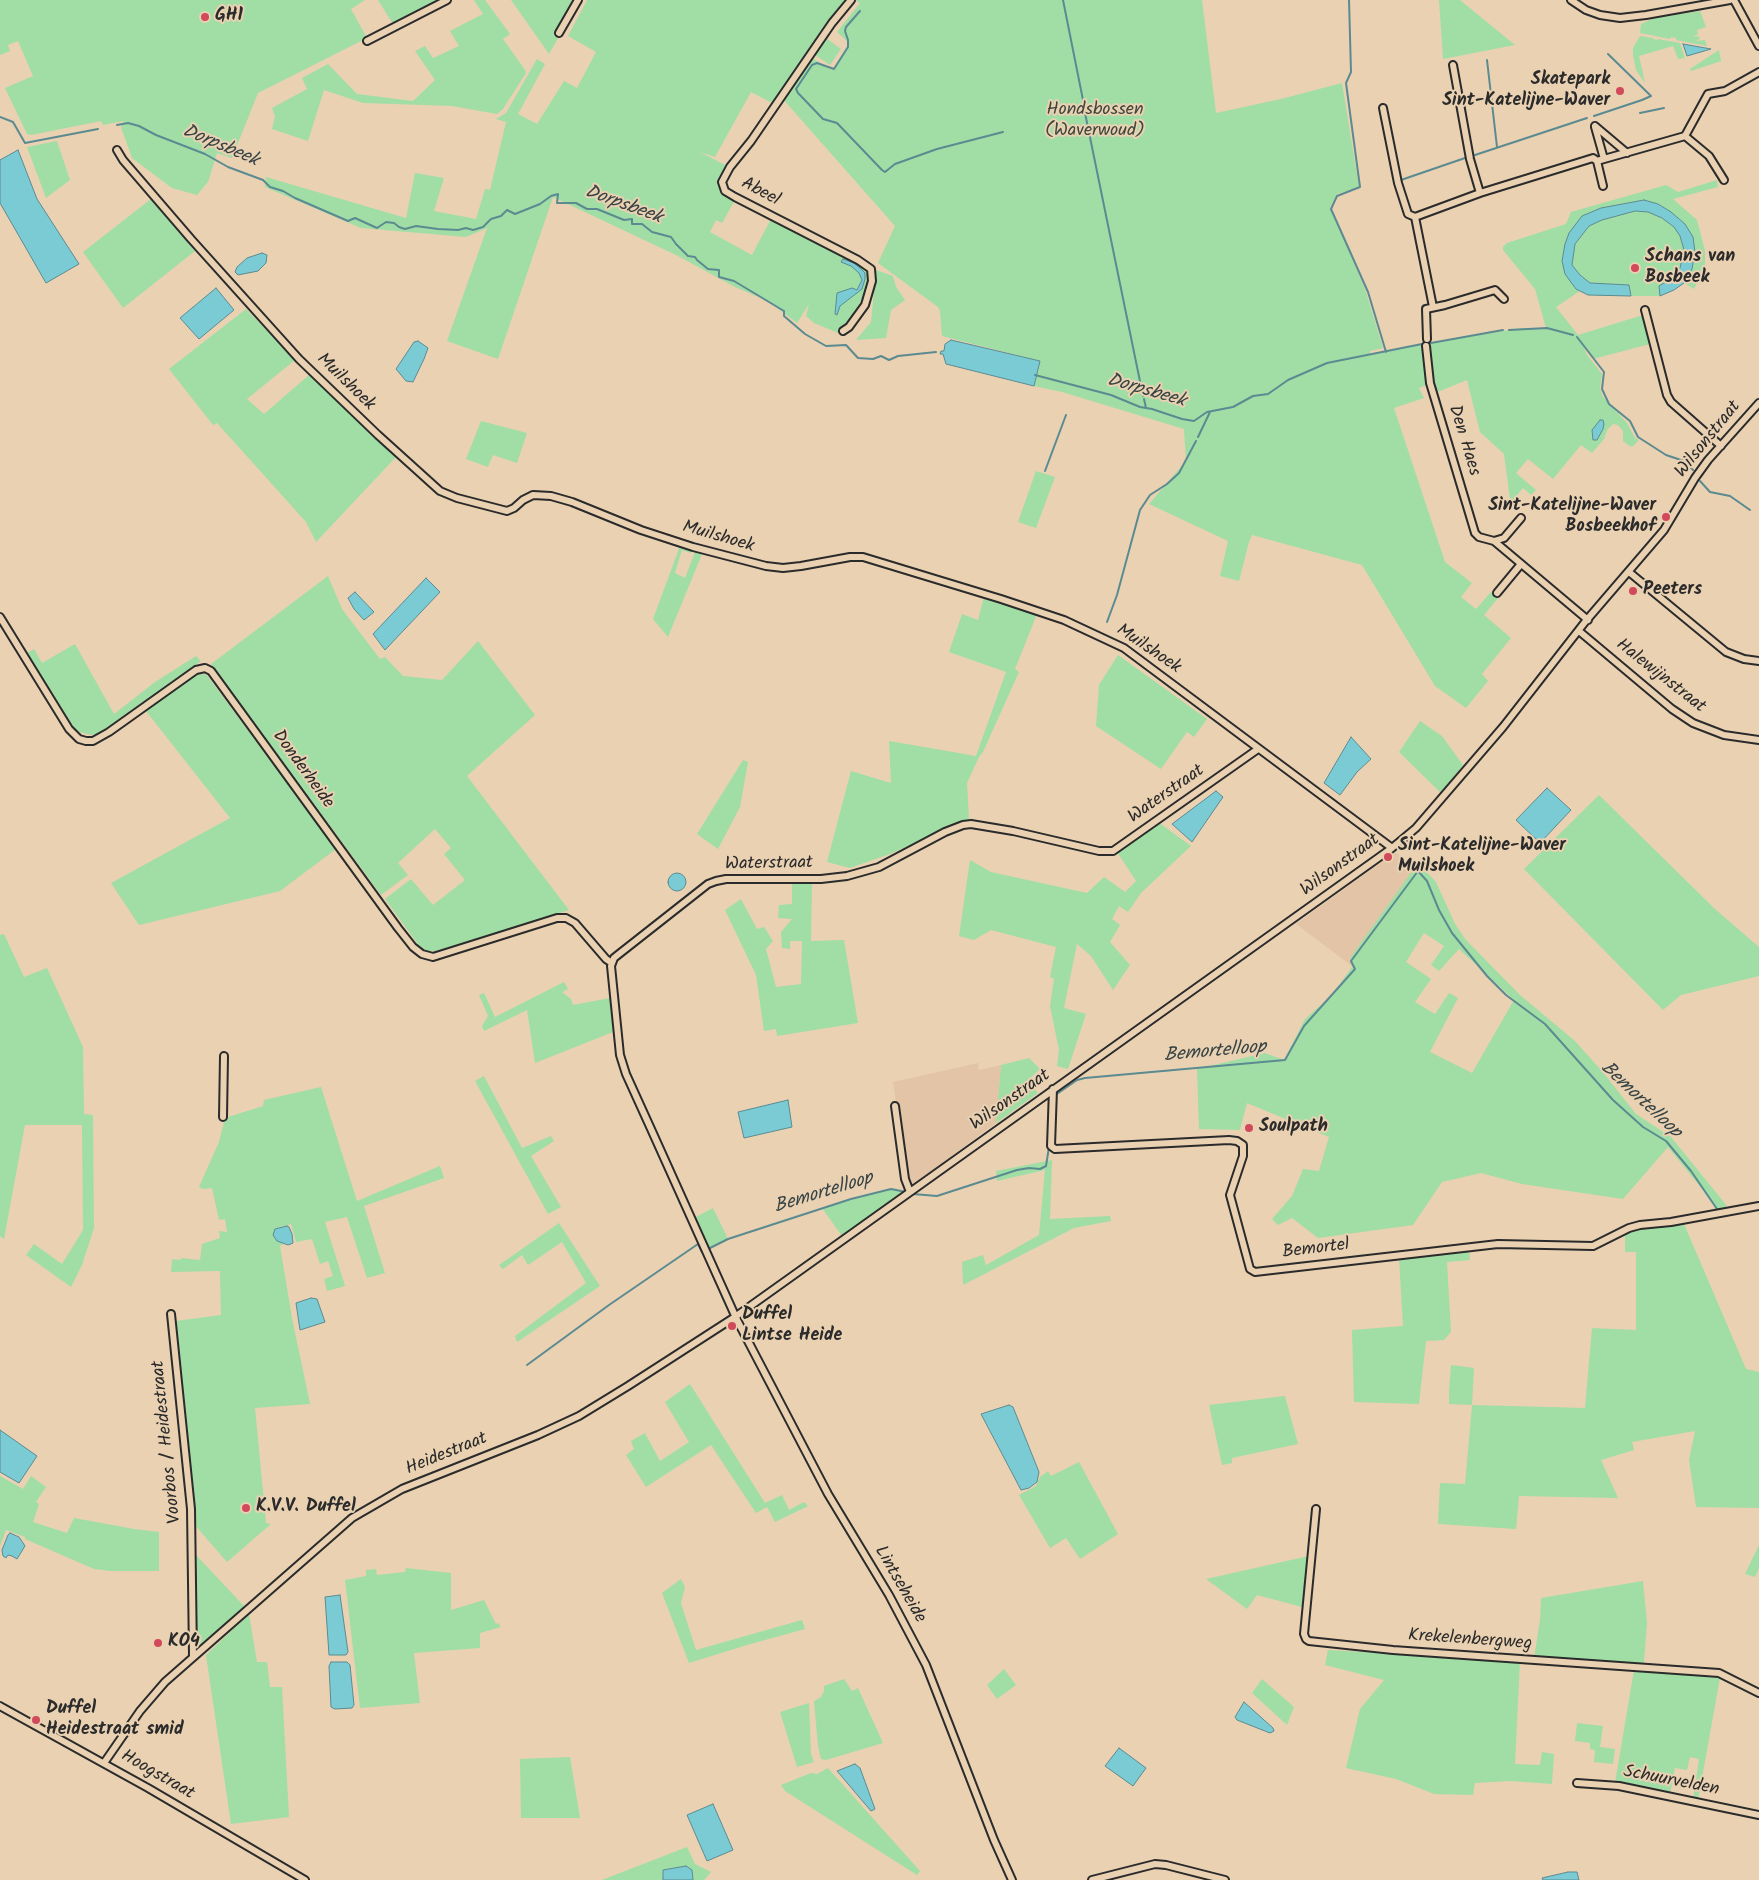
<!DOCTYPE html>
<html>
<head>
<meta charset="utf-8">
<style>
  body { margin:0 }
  canvas { display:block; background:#e9d1b2 }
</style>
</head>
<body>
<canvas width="1759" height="1880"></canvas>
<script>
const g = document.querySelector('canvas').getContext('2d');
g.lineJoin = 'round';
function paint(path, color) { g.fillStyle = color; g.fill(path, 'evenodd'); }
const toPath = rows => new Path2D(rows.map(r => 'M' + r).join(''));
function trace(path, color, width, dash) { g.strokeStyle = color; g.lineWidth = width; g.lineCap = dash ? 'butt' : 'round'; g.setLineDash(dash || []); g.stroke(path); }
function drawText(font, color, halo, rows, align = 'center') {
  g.font = font + ' Kalam,sans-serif'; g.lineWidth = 4; g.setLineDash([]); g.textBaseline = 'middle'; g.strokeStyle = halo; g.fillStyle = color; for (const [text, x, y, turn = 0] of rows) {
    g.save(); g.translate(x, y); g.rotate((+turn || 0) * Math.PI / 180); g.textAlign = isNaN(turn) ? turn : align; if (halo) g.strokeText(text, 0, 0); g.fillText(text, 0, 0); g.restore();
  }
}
const built = toPath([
  [1395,852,1415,868,1350,958,1352,966,1296,924],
  [978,1063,979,1070,1001,1065,996,1123,912,1185,906,1170,893,1082]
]);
const green = toPath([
  [0,0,365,0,351,9,367,38,258,93,232,158,217,153,208,182,197,195,172,188,132,158,121,127,124,121,103,125,101,121,31,135,27,134,5,88,33,76,18,41,8,45,10,51,0,55],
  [378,0,439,0,393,24],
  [474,0,485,0,510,34,503,39,525,70,526,73,503,109,497,114,452,106,363,103,324,90,308,141,272,129,275,116,272,108,307,89,302,78,328,64,357,94,413,101,435,80,415,51,425,46,433,58,459,46,450,31,483,14],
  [511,0,580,0,549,54],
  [587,0,848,0,774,104,751,92,715,157,700,152,727,166,721,177,719,186,723,193,735,200,722,223,716,220,710,232,752,255,772,217,863,267,868,276,864,294,853,316,838,333,814,323,806,316,809,304,797,323,768,301,735,287,678,256,553,197,498,359,447,341,487,228,466,237,361,228,265,187,266,177,406,218,415,173,444,178,434,211,476,219,485,189,490,190,506,122,496,119,506,113,537,59,545,64,518,114,537,124,564,81,577,88,596,52,568,36],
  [855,0,1202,0,1216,113,1281,99,1342,83,1359,187,1337,194,1330,207,1365,289,1383,348,1370,351,1370,355,1422,344,1427,385,1419,388,1424,398,1394,408,1445,562,1472,583,1461,597,1476,609,1491,592,1498,598,1484,615,1511,638,1482,674,1488,681,1466,708,1435,686,1362,565,1252,535,1249,542,1239,581,1220,576,1228,541,1149,504,1186,461,1184,429,1062,392,1034,386,1040,361,942,336,940,311,938,307,878,263,895,226,782,98,812,58,832,70,849,43,837,32,860,3],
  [1439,0,1460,0,1515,45,1443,59],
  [1700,11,1706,27,1697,30,1698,34,1693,37,1699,36,1700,39,1697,40,1697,41,1705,40,1707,46,1676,40,1676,38,1671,37,1670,39,1640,33,1641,24,1654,18],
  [1640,36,1653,38,1653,39,1657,40,1658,39,1680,43,1685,58,1678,59,1673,46,1639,56,1645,83,1636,70,1633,55,1633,48],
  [826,38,841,49,830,65,815,55],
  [1719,50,1721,61,1691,71,1690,69],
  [57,141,70,180,46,198,27,147],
  [1717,180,1718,187,1673,199,1697,220,1705,251,1705,269,1694,289,1684,283,1692,269,1693,237,1685,224,1671,212,1657,204,1644,200,1601,208,1582,216,1565,244,1576,289,1580,291,1556,307,1578,335,1643,315,1650,344,1593,359,1583,346,1587,355,1602,374,1600,389,1603,397,1627,423,1635,438,1639,440,1632,447,1628,445,1623,441,1623,431,1618,425,1613,424,1607,430,1604,439,1592,453,1581,445,1553,479,1528,459,1516,473,1536,490,1531,495,1523,488,1512,501,1510,499,1504,454,1480,432,1467,380,1435,393,1431,380,1429,346,1431,343,1521,328,1546,328,1535,289,1503,250,1503,247,1507,243,1566,224,1571,212,1666,185,1678,192],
  [151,199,195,251,123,308,83,252],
  [1635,211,1648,212,1662,218,1674,227,1680,236,1684,250,1680,268,1671,279,1659,286,1660,296,1631,296,1629,285,1590,283,1580,275,1572,265,1575,244,1589,226,1602,220],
  [876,270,893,276,896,287,905,300,891,310,886,338,856,340,871,322],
  [246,309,295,360,247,399,264,414,309,375,396,457,316,542,306,522,217,423,213,425,169,369],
  [481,421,527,433,517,463,493,455,488,467,466,459],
  [1036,471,1055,477,1036,528,1018,522],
  [680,546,692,550,690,553,682,550,675,573,685,578,695,552,702,554,668,637,653,619],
  [328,576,342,609,380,659,385,657,403,676,442,680,478,641,535,715,467,776,569,910,436,951,428,951,420,947,385,899,411,879,433,905,465,880,444,854,451,848,435,829,398,863,408,875,381,895,211,664],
  [984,597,1037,614,1015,669,1019,672,983,752,979,757,967,783,969,819,890,854,850,868,827,862,851,771,891,783,889,741,976,756,1006,672,949,652,962,614,978,620],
  [75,644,114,714,155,682,196,656,201,661,98,734,91,735,76,731,27,653,34,649,42,663],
  [1118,655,1207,719,1194,737,1187,732,1161,769,1096,726,1099,685],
  [206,674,336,849,280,891,139,925,111,883,230,818,146,711,196,675],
  [1420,721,1442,736,1463,765,1441,793,1399,752],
  [743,760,748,762,740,807,718,849,697,834],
  [1599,795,1715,909,1759,947,1759,976,1681,995,1663,1010,1524,869],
  [1158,822,1191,846,1141,893,1128,912,1119,906,1112,919,1120,925,1110,942,1130,965,1113,990,1091,956,1077,944,1064,1008,1086,1014,1068,1069,1057,1066,1059,1050,1050,1006,1054,979,1050,977,1056,947,991,930,974,940,959,936,970,860,991,872,1087,893,1104,877,1125,892,1136,881,1117,852],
  [1418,863,1436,882,1455,924,1466,940,1520,995,1575,1041,1602,1071,1636,1114,1671,1137,1727,1206,1719,1210,1668,1147,1623,1199,1522,1184,1481,1173,1442,1182,1413,1225,1318,1238,1292,1218,1278,1225,1272,1219,1292,1196,1303,1169,1319,1171,1329,1137,1247,1103,1240,1130,1199,1129,1197,1069,1265,1053,1284,1060,1305,1019,1331,996,1352,967,1350,958],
  [1424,933,1444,946,1431,965,1439,971,1459,949,1514,1000,1472,1073,1430,1052,1458,998,1449,993,1435,1014,1415,1002,1431,979,1406,962],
  [812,882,811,941,844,940,858,1023,777,1036,776,1029,764,1031,756,975,725,910,741,899,757,929,764,927,773,941,766,949,776,987,801,984,802,941,790,941,790,949,782,948,781,932,792,919,778,918,779,905,792,904,792,883],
  [4,934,24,977,47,968,83,1047,84,1114,93,1115,94,1228,82,1265,71,1287,26,1255,34,1244,62,1264,83,1230,82,1125,25,1125,4,1239,0,1236,0,935],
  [564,982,568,989,562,992,571,999,573,1005,610,998,613,1032,535,1063,527,1010,484,1031,482,1026,488,1016,479,995,484,993,495,1017],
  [1029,1058,1040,1069,1028,1080,1038,1093,996,1123,1001,1065],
  [484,1076,522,1148,551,1136,554,1141,531,1156,561,1207,548,1214,475,1081],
  [321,1087,357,1201,440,1166,444,1178,364,1206,385,1273,367,1278,347,1217,325,1222,345,1286,327,1291,324,1279,333,1276,328,1261,320,1264,312,1239,296,1242,291,1224,275,1229,280,1242,283,1244,280,1246,292,1318,310,1404,255,1408,266,1523,271,1524,227,1562,193,1523,176,1321,221,1315,220,1271,171,1272,172,1259,181,1260,181,1258,200,1260,202,1244,220,1238,219,1231,227,1232,225,1219,219,1220,212,1188,203,1189,199,1187,219,1142,225,1118,263,1106,264,1100],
  [1052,1160,1050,1219,1110,1216,1111,1221,1074,1228,963,1285,962,1262,983,1255,986,1265,1039,1235,1045,1170,997,1181,996,1171],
  [891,1189,906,1192,842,1236,822,1208],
  [713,1208,728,1239,706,1250,694,1218],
  [559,1223,600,1286,517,1342,515,1336,586,1283,562,1242,528,1265,522,1255,503,1269,499,1265],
  [1684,1224,1746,1369,1759,1372,1759,1508,1696,1507,1689,1460,1695,1431,1632,1442,1634,1450,1601,1460,1618,1498,1519,1496,1516,1529,1438,1524,1440,1483,1465,1484,1472,1405,1449,1404,1449,1391,1451,1365,1474,1368,1472,1405,1585,1408,1592,1328,1636,1330,1636,1252,1625,1252,1625,1235,1630,1230],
  [1469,1249,1470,1260,1447,1262,1451,1332,1444,1340,1426,1341,1419,1404,1354,1402,1352,1330,1403,1326,1399,1258],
  [690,1384,765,1503,782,1495,789,1510,804,1502,808,1506,775,1522,767,1507,756,1513,711,1445,646,1487,626,1455,634,1449,631,1441,645,1433,660,1461,689,1442,665,1402],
  [1285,1396,1298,1444,1232,1458,1232,1463,1222,1465,1209,1405],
  [1079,1462,1118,1534,1080,1559,1066,1538,1050,1548,1019,1495,1036,1486,1040,1477,1048,1471,1051,1476],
  [0,1476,23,1489,31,1476,46,1487,36,1502,39,1504,33,1522,67,1533,74,1518,134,1529,159,1532,159,1571,111,1571,94,1569,25,1539,25,1537,6,1530,0,1546],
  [1759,1545,1759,1568,1755,1577,1745,1574],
  [196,1555,244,1606,200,1647,195,1644],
  [1309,1556,1302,1607,1257,1595,1247,1609,1206,1579],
  [406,1568,451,1573,451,1610,484,1600,496,1624,498,1623,501,1627,480,1633,480,1648,414,1653,420,1703,360,1708,345,1580,366,1576,366,1570,376,1569,377,1575,405,1572],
  [681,1579,685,1587,681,1603,696,1650,802,1620,805,1629,747,1645,689,1663,662,1593],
  [1643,1581,1647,1623,1644,1663,1534,1658,1540,1620,1541,1598],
  [249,1614,257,1662,267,1662,270,1687,282,1687,289,1817,231,1824,206,1655],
  [1328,1650,1520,1661,1515,1764,1540,1765,1542,1752,1554,1754,1552,1784,1510,1781,1475,1783,1473,1795,1434,1794,1396,1779,1346,1768,1360,1709,1384,1680,1325,1665],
  [1004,1669,1016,1685,997,1699,987,1685],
  [1634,1670,1720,1678,1698,1800,1693,1799,1699,1759,1690,1757,1687,1770,1675,1768,1670,1795,1615,1783],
  [844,1679,852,1691,858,1688,883,1743,826,1760,821,1759,818,1746,814,1701,821,1697,824,1691,824,1686],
  [1262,1679,1294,1707,1287,1725,1252,1693],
  [809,1703,811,1754,814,1762,797,1767,780,1712],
  [1577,1723,1603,1726,1600,1747,1615,1749,1613,1764,1594,1762,1595,1750,1590,1749,1590,1743,1575,1741],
  [570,1757,580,1818,521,1818,520,1759],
  [828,1768,920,1871,917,1875,785,1791,781,1785,811,1773,817,1774],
  [687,1847,695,1864,711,1872,704,1880,693,1880,691,1870,663,1870,663,1880,602,1880]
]);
const water = toPath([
  [1683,44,1711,49,1687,56,1683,44],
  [18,150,37,199,79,264,46,283,0,203,0,160,18,150],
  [1644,200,1658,204,1671,212,1685,224,1693,237,1695,252,1692,269,1684,283,1674,290,1660,296,1659,286,1671,279,1680,268,1684,250,1680,236,1674,227,1662,218,1648,212,1635,211,1602,220,1589,226,1575,244,1572,265,1580,275,1590,283,1629,285,1631,296,1588,295,1576,289,1565,274,1562,261,1565,244,1569,233,1582,216,1601,208,1644,200],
  [262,253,267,255,266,263,258,271,238,275,235,272,237,267,247,258,262,253],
  [843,259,854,263,862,270,865,273,865,279,862,289,840,306,837,315,835,314,837,293,852,288,857,290,862,280,859,273,851,266,841,262,843,259],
  [216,288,234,310,199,339,180,318,216,288],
  [951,340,1040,361,1034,386,946,364,943,354,940,354,941,351,944,351,945,344,951,340],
  [418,341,428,348,424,359,413,382,406,381,396,369,414,342,418,341],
  [1600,420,1603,420,1604,424,1603,429,1597,440,1593,440,1592,430,1600,420],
  [426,578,440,592,385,650,373,634,426,578],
  [355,592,374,612,364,620,354,609,348,598,355,592],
  [1351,737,1371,759,1357,772,1340,795,1324,783,1351,737],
  [1547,788,1571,810,1540,843,1516,820,1547,788],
  [1216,791,1223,797,1192,842,1172,824,1216,791],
  '668 882a9 9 0 1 1 18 0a9 9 0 1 1-18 0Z',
  [788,1100,792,1127,744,1138,738,1112,788,1100],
  [287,1226,289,1227,292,1234,293,1243,288,1245,277,1241,273,1235,275,1229,287,1226],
  [311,1298,317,1299,325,1322,300,1330,296,1303,311,1298],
  [1009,1405,1013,1407,1039,1472,1037,1482,1029,1488,1021,1490,981,1414,1009,1405],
  [0,1430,37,1456,19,1483,0,1472,0,1430],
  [10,1533,19,1537,25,1546,17,1559,12,1556,8,1555,6,1558,3,1556,2,1550,8,1535,10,1533],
  [340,1595,348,1652,346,1655,329,1655,325,1597,340,1595],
  [331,1662,347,1662,350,1665,354,1705,352,1708,335,1709,331,1707,329,1666,331,1662],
  [1244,1702,1273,1728,1274,1731,1270,1733,1237,1720,1235,1717,1244,1702],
  [1119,1748,1146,1768,1133,1786,1105,1766,1119,1748],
  [855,1764,860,1768,875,1809,871,1811,837,1771,855,1764],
  [713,1804,733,1850,707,1861,687,1815,713,1804],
  [686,1866,692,1870,693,1880,663,1880,663,1870,686,1866],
  [1568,1872,1577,1872,1579,1880,1543,1880,1542,1878,1568,1872]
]);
const stream = toPath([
  [1063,0,1084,105],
  [1349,0,1351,72,1346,83,1360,187,1337,196,1331,209,1368,292,1386,352],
  [860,11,846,27,845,31,848,40,848,47,834,69,817,63,812,65,796,89,798,93,823,119,837,123,882,170,885,172,895,164,937,149,1003,132],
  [1487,60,1497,147],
  [1084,108,1143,396],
  [1640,113,1664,108],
  [1594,116,1642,100,1651,96,1608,54],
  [0,117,13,122,25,143,98,129],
  [117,125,128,123,139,126,156,135,205,154,228,167,263,180,270,187,283,191,295,198,348,221,355,218,377,228,386,222,394,223,399,227,405,229,416,226,438,229,458,230,466,228,473,230,483,227,491,219,501,216,507,210,515,214,540,204,551,196,558,194,557,203,576,203,587,209,597,209,624,220,632,219,632,224,642,224,652,232,671,237,676,244,688,256,695,257,697,260,708,269,719,270,719,277,734,281,784,311,784,316,805,334,826,346,846,345,858,358,873,359,881,356,889,360,898,356,936,352],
  [1475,155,1587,118],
  [1401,180,1465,158],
  [1509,330,1547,328,1573,335],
  [1577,337,1604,372,1602,389,1609,404,1630,421,1638,437,1666,455,1684,461,1693,470],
  [1431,343,1503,330],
  [1035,375,1111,395,1140,407,1152,409,1182,419,1194,421,1207,412,1233,407,1253,396,1268,394,1288,380,1327,363,1422,344],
  [1144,399,1146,408],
  [1198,437,1210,412],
  [1045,471,1066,415],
  [1700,481,1710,492,1730,496,1750,510],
  [1107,622,1117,595,1140,510,1150,495,1167,484,1179,473,1196,441],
  [1054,1096,1077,1080,1085,1078,1285,1060,1304,1026,1355,969,1351,961,1418,871,1427,881,1439,910,1452,933,1487,976,1506,995,1545,1024,1613,1100,1643,1127,1666,1141,1691,1171,1717,1209,1725,1210],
  [913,1194,937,1196,1017,1170,1029,1168,1040,1169,1046,1166,1049,1147],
  [1741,1206,1759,1202],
  [706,1250,728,1239,851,1199,891,1189,906,1192],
  [527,1365,609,1305,698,1244,702,1252]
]);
const minor = toPath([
  [1571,0,1586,10,1600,15,1620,18,1646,15,1730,0],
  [1734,0,1759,46],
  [559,33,578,0],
  [367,41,447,0],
  [1383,108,1398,183,1408,214,1415,217],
  [1595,126,1627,153],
  [1595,127,1604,159],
  [117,150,123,160,191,239,299,359,378,435,440,491,457,498,507,511,514,508,523,500,533,495,551,496,572,502,641,530,693,547,766,566,783,568,801,566,850,557,863,557,1001,599,1064,620,1124,648,1392,848],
  [1597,161,1603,186],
  [1724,180,1709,156,1685,136,1708,94,1725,91,1759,72],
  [1480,193,1593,158,1597,161,1685,136],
  [1433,307,1415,217,1480,193,1470,159,1453,65],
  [1645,310,1667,395,1671,402,1721,446],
  [843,331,849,327,865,305,872,281,871,269,858,260,735,197,725,191,722,182,730,167,751,141,832,23,851,0],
  [1427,339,1426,309,1445,305,1495,290,1504,299],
  [1426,346,1430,383,1475,533,1479,537,1494,541,1588,620],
  [1494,541,1504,538,1521,518],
  [1629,572,1726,652,1744,659,1759,661],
  [1497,593,1521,564],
  [0,617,69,729,79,739,86,741,93,741,109,732,196,670,205,668,211,671,398,928,413,947,422,954,433,957,557,918,566,918,575,923,606,959,612,963],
  [1579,631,1672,709,1693,723,1724,735,1759,740],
  [1053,1089,1051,1146,1055,1149,1229,1140,1237,1141,1243,1145,1243,1156,1230,1195,1250,1269,1255,1272,1498,1244,1593,1246,1629,1228,1640,1225,1671,1222,1759,1206],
  [895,1106,905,1179,910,1192],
  [223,1117,224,1056],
  [171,1314,191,1509,193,1656],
  [1316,1509,1304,1634,1306,1639,1309,1641,1393,1650,1719,1673,1759,1693],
  [0,1706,148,1788,305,1880],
  [104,1763,140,1711,165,1682,352,1518,402,1489,538,1435,579,1416,628,1386,735,1317,1392,848,1416,828,1503,727,1585,622,1664,530,1695,478,1708,460,1759,403],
  [1577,1783,1619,1786,1759,1815],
  [1012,1880,994,1840,926,1665,889,1595,828,1494,737,1320,651,1129,626,1074,620,1055,611,966,614,958,619,954,708,884,716,881,726,879,821,879,847,876,879,867,945,832,963,825,971,824,1013,831,1099,851,1113,851,1258,749],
  [1092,1880,1155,1864,1166,1865,1225,1880]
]);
const markers = [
  [205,17,5,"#d1495b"],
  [1620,91,5,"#d1495b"],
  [1635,268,5,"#d1495b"],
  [1666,517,5,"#d1495b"],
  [1633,591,5,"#d1495b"],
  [1388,857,5,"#d1495b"],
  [1249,1128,5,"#d1495b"],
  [732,1326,5,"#d1495b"],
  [246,1508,5,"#d1495b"],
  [158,1643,5,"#d1495b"],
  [36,1720,5,"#d1495b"]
];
const poiNames = [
  ["GH1",215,17],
  ["Skatepark",1610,81,"right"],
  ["Sint-Katelijne-Waver",1610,102,"right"],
  ["Schans van",1645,258],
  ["Bosbeek",1645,279],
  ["Sint-Katelijne-Waver",1656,507,"right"],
  ["Bosbeekhof",1656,528,"right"],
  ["Peeters",1643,591],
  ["Sint-Katelijne-Waver",1398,847],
  ["Muilshoek",1398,868],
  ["Soulpath",1259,1128],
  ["Duffel",742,1316],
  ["Lintse Heide",742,1337],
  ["K.V.V. Duffel",256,1508],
  ["KO4",168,1643],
  ["Duffel",46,1710],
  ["Heidestraat smid",46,1731]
];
const parkNames = [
  ["Hondsbossen",1095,111],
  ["(Waverwoud)",1095,132]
];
const streetNames = [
  ["Abeel",760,193,28],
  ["Muilshoek",345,383,44],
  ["Wilsonstraat",1709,440,-51],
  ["Den Haes",1463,441,73],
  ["Muilshoek",718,538,16],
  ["Muilshoek",1148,650,34],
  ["Halewijnstraat",1660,677,38],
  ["Donderheide",302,770,54],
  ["Waterstraat",1167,795,-35],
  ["Waterstraat",769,865,-1],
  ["Wilsonstraat",1341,866,-36],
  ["Wilsonstraat",1011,1101,-35],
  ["Bemortel",1316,1250,-7],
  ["Voorbos / Heidestraat",168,1442,-96],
  ["Heidestraat",447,1455,-22],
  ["Lintseheide",899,1585,60],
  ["Krekelenbergweg",1470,1641,4],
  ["Hoogstraat",157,1776,30],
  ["Schuurvelden",1671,1782,11]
];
const waterNames = [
  ["Dorpsbeek",220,147,23],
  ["Dorpsbeek",623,206,20],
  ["Dorpsbeek",1146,392,16],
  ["Bemortelloop",1215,1053,-5],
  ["Bemortelloop",1640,1101,43],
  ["Bemortelloop",824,1194,-17]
];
paint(built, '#e3c4a7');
paint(green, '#a0dea6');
paint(water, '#7bcbd5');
trace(water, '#5b8b91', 1);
trace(stream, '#5b8b91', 2);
trace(minor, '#2b2b2b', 10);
trace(minor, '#e9d1b2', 6);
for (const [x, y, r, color] of markers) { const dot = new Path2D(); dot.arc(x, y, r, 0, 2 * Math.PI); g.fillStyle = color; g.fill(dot); trace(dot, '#e9d1b2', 2); }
drawText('bold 18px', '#2b2b2b', '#e9d1b2', poiNames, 'left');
drawText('18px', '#3d463d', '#e9d1b2', parkNames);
drawText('18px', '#2b2b2b', '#e9d1b2', streetNames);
drawText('italic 19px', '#374344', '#e9d1b2', waterNames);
</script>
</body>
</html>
